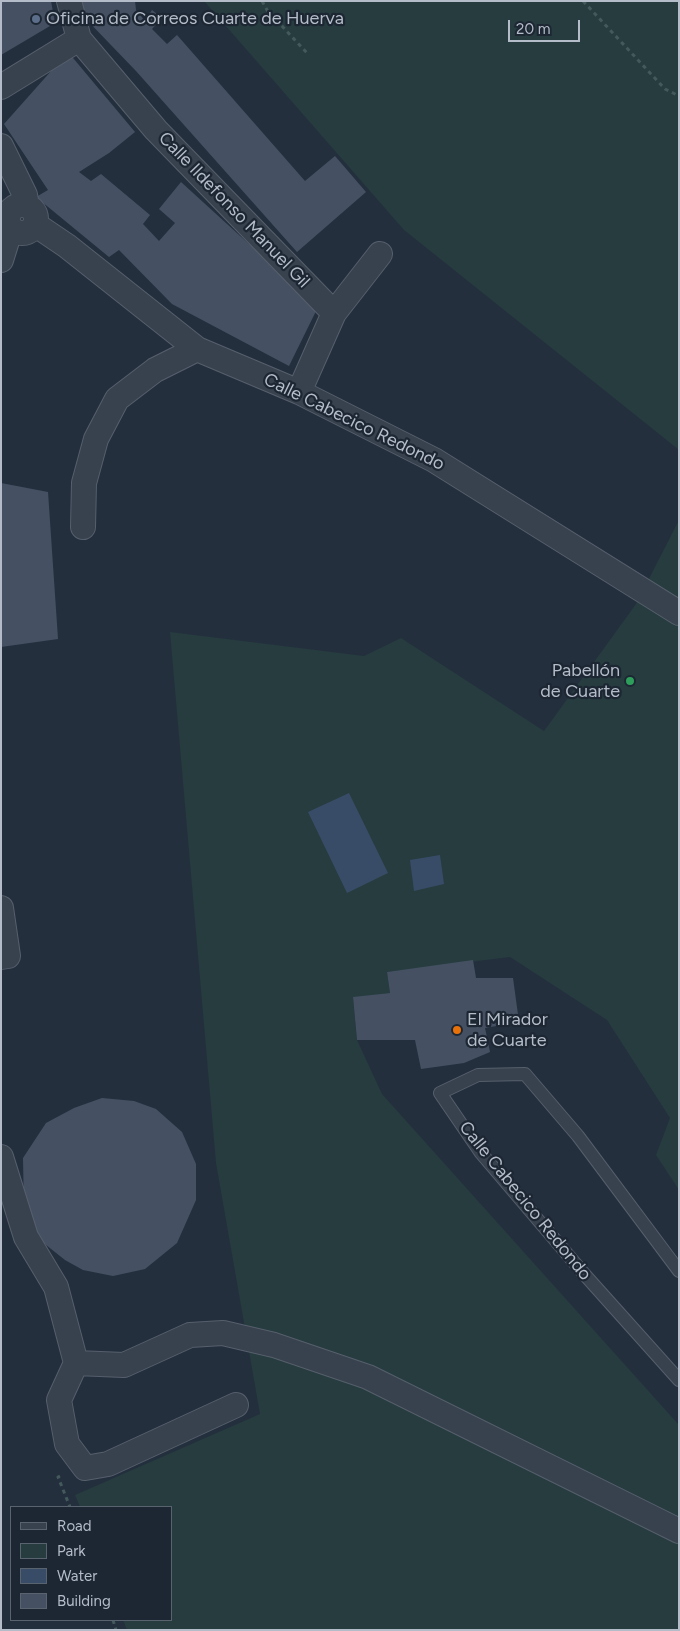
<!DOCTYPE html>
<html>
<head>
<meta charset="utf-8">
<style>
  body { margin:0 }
  #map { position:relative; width:680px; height:1631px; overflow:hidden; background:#242f3e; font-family:Figtree,sans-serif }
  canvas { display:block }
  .frame { position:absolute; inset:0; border:2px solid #b4bcc9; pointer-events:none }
  .legend { position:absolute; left:10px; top:1506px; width:162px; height:115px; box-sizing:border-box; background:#1d2633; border:1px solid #59626f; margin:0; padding:6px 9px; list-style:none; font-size:15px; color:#b4bcc9 }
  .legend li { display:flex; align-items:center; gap:10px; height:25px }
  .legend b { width:25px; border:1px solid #59626f }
  .scale { position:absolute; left:508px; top:20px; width:72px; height:22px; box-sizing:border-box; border:2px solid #b4bcc9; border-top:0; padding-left:6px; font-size:15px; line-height:18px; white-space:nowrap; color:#b4bcc9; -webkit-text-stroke:4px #1d2633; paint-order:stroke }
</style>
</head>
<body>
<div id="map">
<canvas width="680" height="1631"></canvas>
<div class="frame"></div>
<ul class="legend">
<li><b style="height:6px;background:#38414e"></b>Road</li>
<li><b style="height:14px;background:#263c3f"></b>Park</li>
<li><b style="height:14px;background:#394c67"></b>Water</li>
<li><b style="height:14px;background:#455162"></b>Building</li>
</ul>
<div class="scale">20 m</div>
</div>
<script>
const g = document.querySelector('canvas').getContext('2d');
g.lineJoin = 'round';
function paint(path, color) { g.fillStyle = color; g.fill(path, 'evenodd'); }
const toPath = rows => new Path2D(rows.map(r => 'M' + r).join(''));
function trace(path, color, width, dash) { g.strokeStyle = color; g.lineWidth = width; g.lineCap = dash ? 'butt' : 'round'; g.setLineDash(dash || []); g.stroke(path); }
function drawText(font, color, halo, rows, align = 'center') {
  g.font = font + ' Figtree,sans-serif'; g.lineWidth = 4.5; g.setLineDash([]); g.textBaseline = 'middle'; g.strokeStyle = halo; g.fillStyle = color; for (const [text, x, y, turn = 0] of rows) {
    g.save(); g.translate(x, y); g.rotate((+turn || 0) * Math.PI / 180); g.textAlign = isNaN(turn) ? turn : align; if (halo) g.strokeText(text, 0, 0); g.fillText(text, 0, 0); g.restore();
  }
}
const green = toPath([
  [204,1,679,1,679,450,404,230],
  [679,520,679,1190,656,1155,670,1118,607,1020,510,957,387,972,390,993,353,998,357,1040,382,1094,679,1425,679,1630,127,1630,123,1620,171,1620,171,1507,80,1507,75,1495,260,1414,216,1163,170,632,364,656,401,638,544,731,636,604]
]);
const water = toPath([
  [349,793,388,873,347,893,308,812],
  [440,855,444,884,414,891,410,860]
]);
const building = toPath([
  [1,1,51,1,55,23,1,55],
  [80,1,135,1,136,10,145,21,152,10,162,18,152,29,167,44,177,35,305,181,335,156,366,192,297,252,136,71,84,17],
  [68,52,135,132,109,153,79,172,91,181,101,174,150,215,143,224,159,241,175,223,159,209,181,182,318,307,289,366,172,304,119,250,109,257,36,197,48,190,4,124],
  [1,483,48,492,58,639,1,647],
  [473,960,476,978,513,978,519,1022,485,1028,490,1052,464,1063,421,1069,415,1040,357,1040,353,997,390,993,387,972],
  [102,1098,134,1101,156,1109,182,1132,196,1164,196,1200,177,1243,145,1269,113,1276,83,1270,65,1260,41,1241,24,1208,23,1158,46,1123,74,1108]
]);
const path = toPath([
  [262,1,267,10,307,53],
  [583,1,665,89,679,96],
  [60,1476,58,1477,70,1507],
  [113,1620,116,1630]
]);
const lane = toPath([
  [679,1271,578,1136,525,1074,478,1075,440,1093,481,1153,585,1275,679,1380]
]);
const street = toPath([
  [69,1,79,39,156,130,334,313,299,392],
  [1,87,79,39],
  [1,146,25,195,27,206],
  '8 219a14 14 0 1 1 28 0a14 14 0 1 1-28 0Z',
  [36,225,67,246,197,349,299,392,434,460,679,613],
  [1,260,11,228],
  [334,313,380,254],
  [83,527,84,483,96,439,117,399,155,370,197,349],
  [1,908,8,956,1,957],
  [1,1157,26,1237,56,1287,76,1363],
  [76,1363,124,1365,190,1335,223,1333,274,1345,368,1377,679,1531],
  [76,1363,59,1400,67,1444,85,1468,108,1464,236,1405]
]);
const markers = [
  [36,19,5,"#5c6f8a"],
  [630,681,5,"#2e9e5b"],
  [457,1030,5,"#e8710a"]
];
const poiNames = [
  ["Oficina de Correos Cuarte de Huerva",46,19],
  ["Pabellón",620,671,"right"],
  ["de Cuarte",620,692,"right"],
  ["El Mirador",467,1020],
  ["de Cuarte",467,1041]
];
const streetNames = [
  ["Calle Ildefonso Manuel Gil",234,210,46],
  ["Calle Cabecico Redondo",354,422,26],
  ["Calle Cabecico Redondo",525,1201,51]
];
paint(green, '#263c3f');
paint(water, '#394c67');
paint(building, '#455162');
trace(lane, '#565f6c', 14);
trace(street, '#565f6c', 26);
trace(path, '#44595c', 3, [4, 4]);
trace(lane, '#38414e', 12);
trace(street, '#38414e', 24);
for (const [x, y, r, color] of markers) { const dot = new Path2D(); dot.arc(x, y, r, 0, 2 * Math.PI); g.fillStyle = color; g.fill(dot); trace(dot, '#1d2633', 2); }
drawText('18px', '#b4bcc9', '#1d2633', poiNames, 'left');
drawText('18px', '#b4bcc9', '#1d2633', streetNames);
</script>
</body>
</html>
